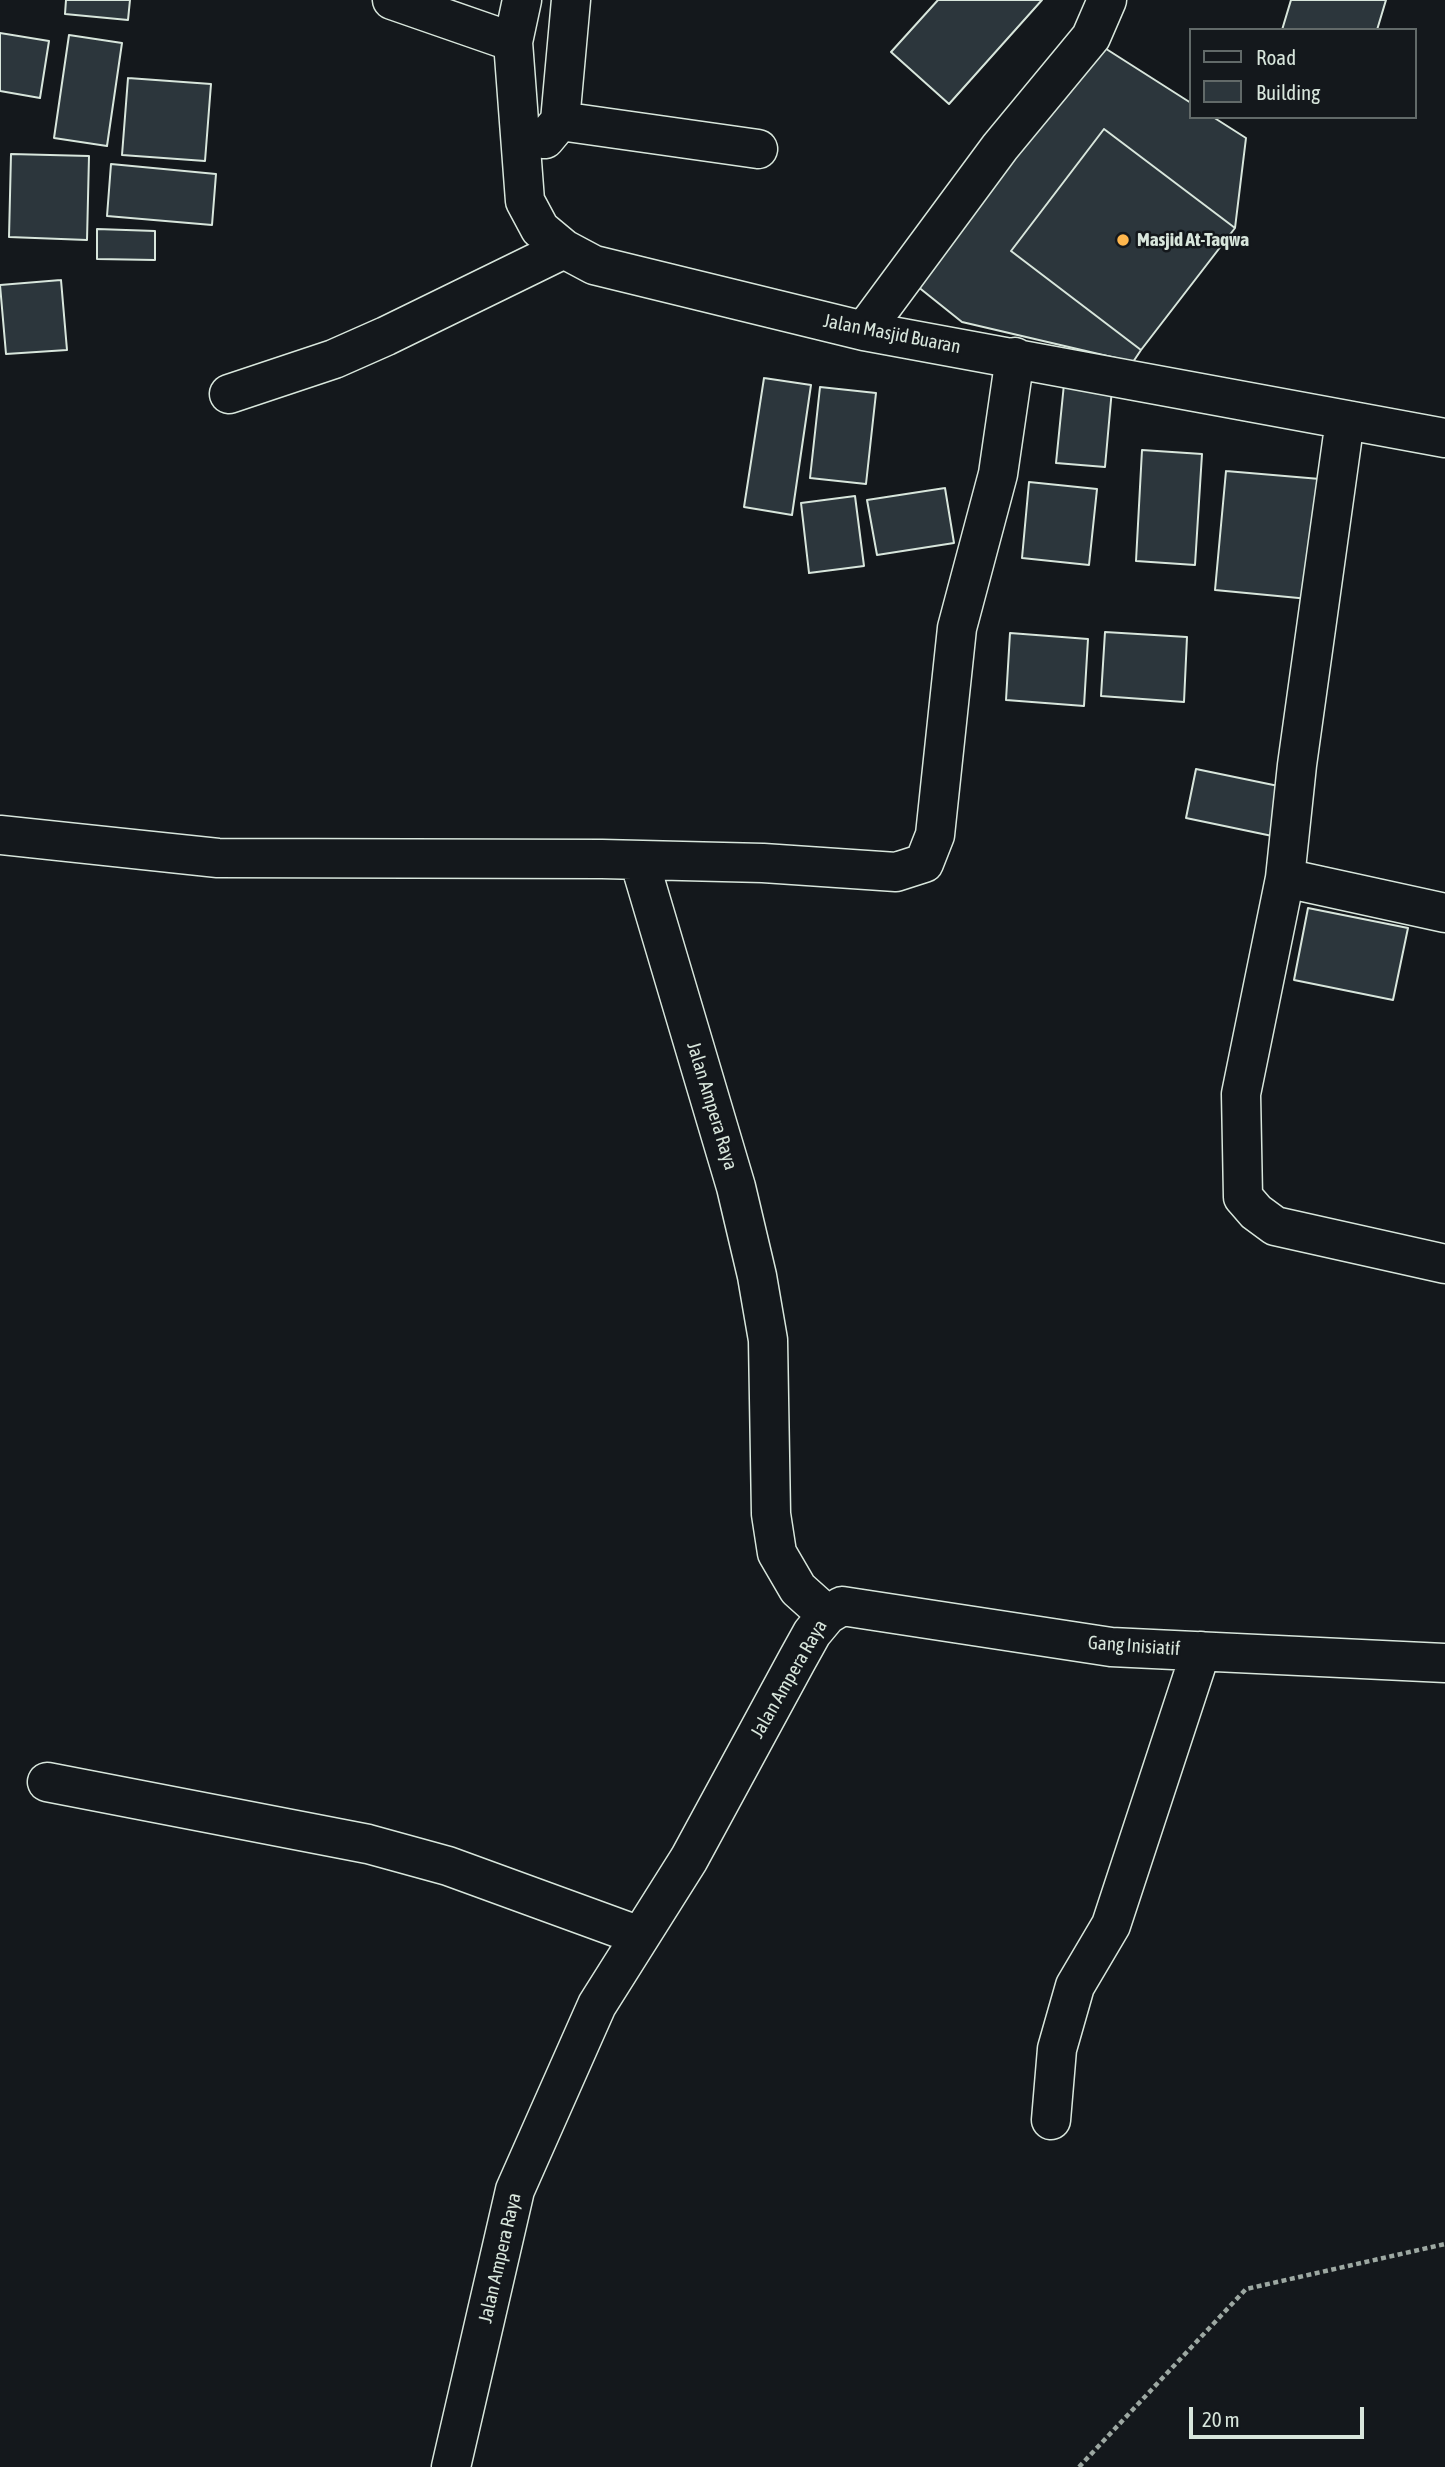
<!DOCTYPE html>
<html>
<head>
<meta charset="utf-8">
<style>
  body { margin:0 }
  #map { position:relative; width:1445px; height:2467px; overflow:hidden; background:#14181c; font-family:"Asap Condensed",sans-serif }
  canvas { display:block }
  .legend { position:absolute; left:1189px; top:28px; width:228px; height:91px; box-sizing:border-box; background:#14181c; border:2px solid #626a69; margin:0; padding:9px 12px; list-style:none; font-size:21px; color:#d8e6dc }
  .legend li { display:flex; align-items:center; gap:14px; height:35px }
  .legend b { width:35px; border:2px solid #626a69 }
  .scale { position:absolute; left:1189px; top:2407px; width:175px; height:32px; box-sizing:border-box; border:4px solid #d8e6dc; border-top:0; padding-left:9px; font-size:21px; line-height:24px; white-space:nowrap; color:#d8e6dc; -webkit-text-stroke:5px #14181c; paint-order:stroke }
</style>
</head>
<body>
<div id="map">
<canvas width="1445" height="2467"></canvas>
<ul class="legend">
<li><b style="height:9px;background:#14181c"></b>Road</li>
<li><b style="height:19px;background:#2c363c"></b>Building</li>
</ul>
<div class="scale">20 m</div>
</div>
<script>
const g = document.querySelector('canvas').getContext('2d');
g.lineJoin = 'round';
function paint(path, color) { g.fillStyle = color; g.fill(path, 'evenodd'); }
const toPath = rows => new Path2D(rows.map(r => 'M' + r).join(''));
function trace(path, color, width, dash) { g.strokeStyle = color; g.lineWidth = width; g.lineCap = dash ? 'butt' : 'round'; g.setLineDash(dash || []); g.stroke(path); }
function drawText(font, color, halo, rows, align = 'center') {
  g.font = font + ' "Asap Condensed",sans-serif'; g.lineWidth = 5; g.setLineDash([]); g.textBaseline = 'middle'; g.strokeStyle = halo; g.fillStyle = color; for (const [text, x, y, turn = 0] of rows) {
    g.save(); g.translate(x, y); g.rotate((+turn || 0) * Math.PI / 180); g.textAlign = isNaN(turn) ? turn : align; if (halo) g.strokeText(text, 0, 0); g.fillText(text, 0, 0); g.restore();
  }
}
const building = toPath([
  [66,0,130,0,128,20,65,14,66,0],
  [938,0,1042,0,949,104,891,52,938,0],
  [1291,0,1386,0,1377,30,1282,30,1291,0],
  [0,33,49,41,40,98,0,91,0,33],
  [69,35,122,43,107,146,54,138,69,35],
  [1100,45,1191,103,1191,117,1213,117,1246,138,1235,228,1104,129,1011,251,1141,350,1133,362,962,322,917,286,1100,45],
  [128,78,211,84,205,161,122,155,128,78],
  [1104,129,1235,228,1141,350,1011,251,1104,129],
  [11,154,89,156,87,240,9,237,11,154],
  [111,164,216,174,212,225,107,216,111,164],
  [97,229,155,231,155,260,97,259,97,229],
  [61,280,67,350,6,354,0,285,61,280],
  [764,378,811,385,792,515,744,507,764,378],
  [1064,384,1112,389,1105,467,1056,463,1064,384],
  [820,387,876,393,866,484,810,478,820,387],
  [1142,450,1202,454,1195,565,1136,561,1142,450],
  [1226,471,1320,479,1309,599,1215,590,1226,471],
  [1029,482,1097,489,1089,565,1022,558,1029,482],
  [945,488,954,543,877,555,867,500,945,488],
  [855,496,864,566,809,573,801,503,855,496],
  [1105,632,1187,637,1184,702,1101,696,1105,632],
  [1010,633,1088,639,1084,706,1006,700,1010,633],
  [1196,769,1288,788,1277,837,1186,818,1196,769],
  [1308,908,1408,928,1393,1000,1294,980,1308,908]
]);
const path = toPath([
  [1079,2467,1246,2289,1445,2244]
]);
const street = toPath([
  [392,0,513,42],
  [522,0,513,42,525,201,540,229,564,249,594,265,864,331,1445,438],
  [560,121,758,149],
  [545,139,560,121,571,0],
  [864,331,1000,147,1091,37,1107,0],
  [229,394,334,359,386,336,564,249],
  [1345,420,1297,765,1285,878,1241,1094,1243,1197,1256,1212,1275,1226,1445,1264],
  [0,835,218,858,602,859,763,863,896,872,924,863,935,835,957,628,998,474,1015,357],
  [639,860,736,1187,757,1276,768,1340,771,1514,777,1553,798,1589,827,1615],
  [1285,878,1445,913],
  [47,1782,368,1844,448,1866,640,1936],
  [1051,2120,1057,2049,1075,1986,1111,1925,1201,1651],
  [451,2467,515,2190,597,2005,689,1859,797,1660,812,1633,827,1615,842,1606,1111,1647,1445,1663]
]);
const markers = [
  [1123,240,7,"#ffb74d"]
];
const poiNames = [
  ["Masjid At-Taqwa",1137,240]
];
const streetNames = [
  ["Jalan Masjid Buaran",892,334,11],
  ["Jalan Ampera Raya",712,1106,73],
  ["Gang Inisiatif",1134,1646,4],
  ["Jalan Ampera Raya",789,1679,-60],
  ["Jalan Ampera Raya",500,2258,-77]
];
paint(building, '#2c363c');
trace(building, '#d8e6dc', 2);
trace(street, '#d8e6dc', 41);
trace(path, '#9da8a2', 4.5, [5, 3.5]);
trace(street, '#14181c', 38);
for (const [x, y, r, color] of markers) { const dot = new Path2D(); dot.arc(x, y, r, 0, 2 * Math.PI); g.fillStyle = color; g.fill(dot); trace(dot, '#14181c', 2.5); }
drawText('bold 19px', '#d8e6dc', '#14181c', poiNames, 'left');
drawText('19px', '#d8e6dc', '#14181c', streetNames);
</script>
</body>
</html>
